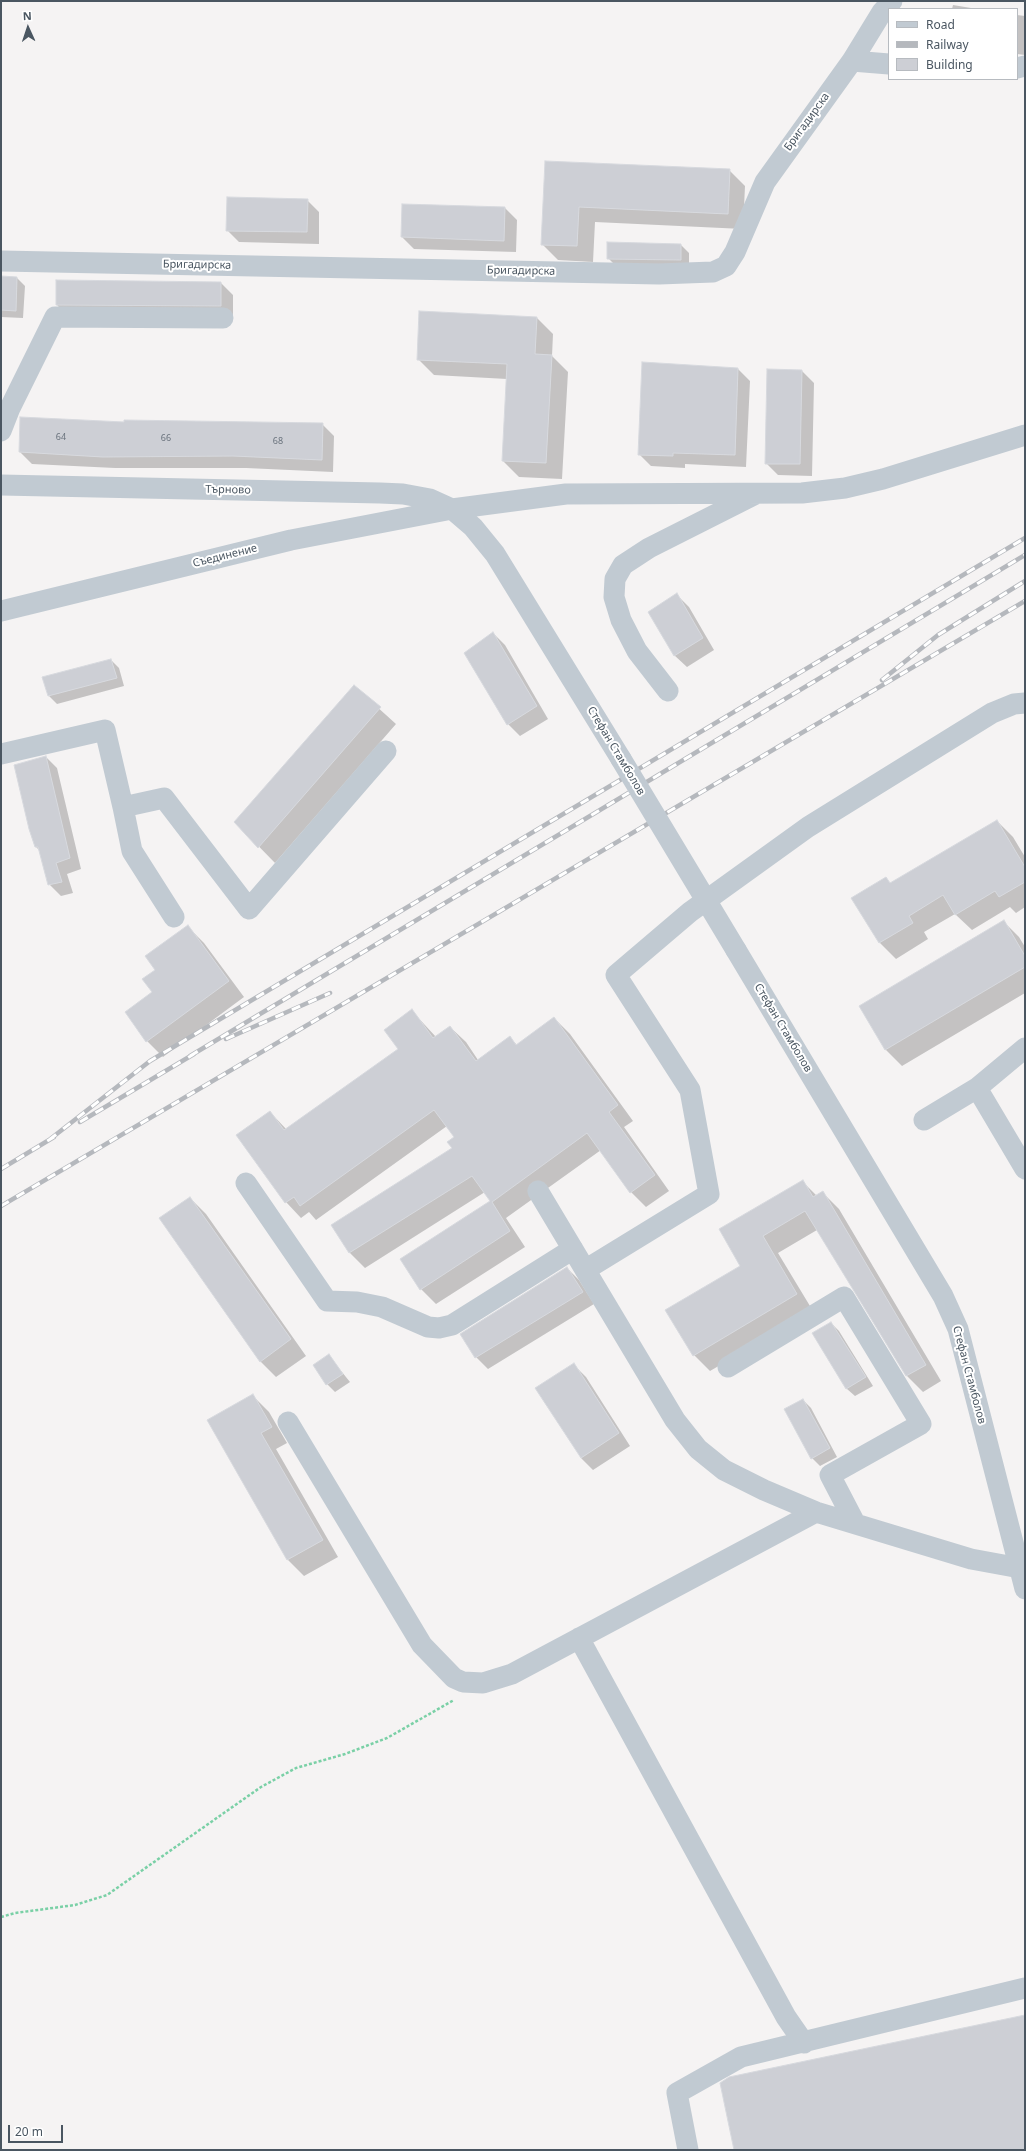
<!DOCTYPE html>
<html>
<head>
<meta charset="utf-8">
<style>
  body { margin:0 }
  #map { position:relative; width:1026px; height:2151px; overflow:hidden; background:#f5f3f3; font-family:"Noto Sans",sans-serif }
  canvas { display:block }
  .frame { position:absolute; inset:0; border:2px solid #4a5661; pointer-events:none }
  .legend { position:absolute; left:888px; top:8px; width:130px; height:72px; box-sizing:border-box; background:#fff; border:1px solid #b7bbc0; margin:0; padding:5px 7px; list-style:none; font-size:12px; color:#4a5661 }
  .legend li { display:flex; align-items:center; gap:8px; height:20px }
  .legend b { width:20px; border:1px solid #b7bbc0 }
  .north { position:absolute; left:8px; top:8px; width:40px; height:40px; -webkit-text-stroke:3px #fff; paint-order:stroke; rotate:357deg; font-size:11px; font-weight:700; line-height:16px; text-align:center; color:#4a5661 }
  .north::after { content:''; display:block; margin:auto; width:14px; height:18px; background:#4a5661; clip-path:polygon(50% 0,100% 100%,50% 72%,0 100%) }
  .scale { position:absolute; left:8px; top:2125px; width:55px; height:18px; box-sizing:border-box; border:2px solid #4a5661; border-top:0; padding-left:5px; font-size:12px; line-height:14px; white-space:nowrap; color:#4a5661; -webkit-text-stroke:3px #fff; paint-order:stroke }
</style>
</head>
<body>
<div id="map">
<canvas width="1026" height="2151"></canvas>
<div class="frame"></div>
<ul class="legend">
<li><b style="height:5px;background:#c1cad2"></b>Road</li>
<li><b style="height:5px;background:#b5b8bd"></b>Railway</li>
<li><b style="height:11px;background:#cdcfd5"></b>Building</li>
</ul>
<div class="north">N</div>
<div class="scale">20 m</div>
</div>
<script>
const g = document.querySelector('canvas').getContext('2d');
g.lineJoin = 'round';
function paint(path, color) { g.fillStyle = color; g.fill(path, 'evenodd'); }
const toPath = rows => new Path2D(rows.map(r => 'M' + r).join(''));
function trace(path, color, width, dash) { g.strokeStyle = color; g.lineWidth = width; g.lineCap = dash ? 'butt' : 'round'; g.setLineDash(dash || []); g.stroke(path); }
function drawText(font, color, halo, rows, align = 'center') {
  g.font = font + ' "Noto Sans",sans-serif'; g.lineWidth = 4; g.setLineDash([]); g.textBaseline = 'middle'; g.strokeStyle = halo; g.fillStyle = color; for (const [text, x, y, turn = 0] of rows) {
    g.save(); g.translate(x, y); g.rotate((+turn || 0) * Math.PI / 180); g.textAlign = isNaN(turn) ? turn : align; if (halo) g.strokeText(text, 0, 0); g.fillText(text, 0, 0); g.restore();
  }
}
const shadow = toPath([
  [953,5,977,9,952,9],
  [1017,15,1025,16,1025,55,1017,54],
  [546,162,729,170,745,186,743,229,595,222,593,262,558,260,542,244],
  [307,200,319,212,319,244,239,242,227,230],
  [505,208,517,220,516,252,414,249,402,237],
  [681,245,689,253,689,268,616,266,608,258],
  [1,277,17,278,25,286,23,318,1,317],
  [57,281,221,283,233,295,233,318,69,317,57,305],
  [537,318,553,334,552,356,568,372,562,479,519,477,503,461,507,379,434,375,418,359],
  [738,369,750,381,746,467,685,464,685,468,651,466,639,454],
  [802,371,814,383,812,476,778,475,766,463],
  [125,423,322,424,334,436,333,472,246,468,115,468,32,464,20,452],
  [677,595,689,607,714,650,687,667,674,655],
  [493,633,505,645,548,719,520,736,508,724],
  [111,660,119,668,124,686,57,704,49,696],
  [354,686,396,724,275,863,235,822],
  [46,757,57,768,81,869,67,874,73,893,61,896,49,884,40,851,36,847],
  [997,821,1013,837,1025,857,1025,907,1016,913,1010,907,972,930,955,914,924,932,928,939,896,959,880,943,886,879,891,884],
  [1003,921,1019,937,1025,947,1025,993,902,1066,886,1050,860,1007],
  [188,927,204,943,244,997,163,1057,147,1041,156,970],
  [412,1011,436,1037,450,1027,466,1042,478,1060,510,1038,517,1045,554,1018,570,1034,633,1121,624,1127,669,1191,646,1207,631,1192,601,1150,506,1218,525,1247,436,1304,421,1289,492,1201,485,1192,365,1268,350,1253,332,1225,453,1149,455,1138,447,1126,316,1220,309,1212,301,1218,286,1202,270,1112,287,1130,399,1049],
  [802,1181,817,1196,823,1193,839,1209,941,1381,923,1392,907,1376,817,1230,778,1253,813,1311,710,1371,694,1355,742,1266,720,1230],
  [190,1198,206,1214,306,1356,276,1377,260,1361],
  [567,1268,579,1280,594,1304,488,1369,476,1357],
  [831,1323,839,1331,873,1386,855,1396,847,1389,813,1334],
  [329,1356,350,1382,335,1392,327,1384],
  [574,1365,586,1377,630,1446,593,1470,581,1458],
  [253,1396,269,1412,287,1443,276,1449,338,1557,304,1576,288,1560,208,1421],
  [803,1400,811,1408,837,1457,820,1466,812,1458]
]);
const building = toPath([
  [545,161,730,169,728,214,579,207,577,246,541,245,545,161],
  [227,197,308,199,307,232,226,231,227,197],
  [402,204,505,207,504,241,401,237,402,204],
  [607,242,681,244,681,260,607,259,607,242],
  [1,276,17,277,16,311,1,310,1,276],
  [56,280,221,282,221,306,56,305,56,280],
  [419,311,537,317,535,354,552,355,546,463,502,461,507,364,417,360,419,311],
  [642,362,738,368,735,455,673,453,673,456,638,455,642,362],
  [767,369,802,370,800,464,765,464,767,369],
  [20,417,124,422,124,420,323,423,322,460,233,456,103,457,19,452,20,417],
  [677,593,703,638,674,656,648,612,677,593],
  [493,632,537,706,507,725,464,653,493,632],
  [111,659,117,678,48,696,42,677,111,659],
  [354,685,381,707,258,848,234,822,354,685],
  [46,756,70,858,56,863,62,882,48,885,38,847,35,847,29,829,14,765,46,756],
  [997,820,1025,867,1025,882,999,897,995,891,955,915,943,895,909,916,913,923,879,943,851,898,886,877,890,883,997,820],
  [1004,920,1025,956,1025,967,885,1050,859,1006,1004,920],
  [188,925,229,981,146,1042,125,1012,152,992,142,979,155,970,145,956,188,925],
  [412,1009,433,1038,450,1026,476,1061,510,1036,516,1045,554,1017,618,1105,609,1112,655,1175,630,1193,587,1133,492,1202,510,1231,420,1290,400,1259,490,1201,472,1176,349,1253,331,1225,452,1148,447,1142,454,1137,434,1110,300,1206,294,1197,285,1203,236,1135,270,1111,284,1130,398,1049,384,1030,412,1009],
  [803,1180,813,1197,823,1191,926,1365,906,1376,805,1211,763,1236,797,1294,693,1356,665,1310,740,1266,719,1229,803,1180],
  [190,1197,291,1339,260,1362,159,1218,190,1197],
  [567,1267,583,1292,475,1358,460,1334,567,1267],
  [831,1322,866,1377,846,1389,812,1333,831,1322],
  [329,1354,343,1374,326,1385,313,1365,329,1354],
  [574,1363,619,1433,581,1458,535,1388,574,1363],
  [253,1394,272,1427,261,1433,323,1540,287,1560,207,1420,253,1394],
  [803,1399,830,1448,811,1459,784,1409,803,1399],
  [1025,2015,1025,2150,734,2150,720,2083,729,2077,1025,2015]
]);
const path = toPath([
  [1,1917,15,1913,75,1905,107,1895,261,1787,296,1768,345,1754,387,1738,454,1700]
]);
const minor = toPath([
  [852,61,889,64],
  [1017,68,1025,66],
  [1,261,659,274,713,272,726,266,735,252,765,182,852,61,882,12,892,1],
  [1,431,10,408,55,317,223,318],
  [1,485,380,493,403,494,430,499,452,509,473,527,495,554,621,759],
  [1,611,291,540,452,509,566,494,802,493,845,488,883,479,1025,435],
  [668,691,637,651,621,620,614,597,615,579,623,565,649,548,754,495],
  [1,754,105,730,123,807,164,798,249,909,386,751],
  [123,807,132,851,174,917],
  [736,950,943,1296,958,1329,1025,1589],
  [977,1088,1025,1169],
  [924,1120,977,1088,1025,1048],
  [246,1183,327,1301,357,1302,382,1307,428,1327,439,1328,452,1325,573,1249],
  [538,1191,675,1420,698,1449,724,1470,764,1490,816,1512,971,1559,1020,1568],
  [585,1270,709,1194,690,1090,616,975,690,912,808,827,992,713,1014,704,1025,703],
  [728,1367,844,1297,921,1424,830,1475,855,1523],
  [288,1422,422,1645,454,1678,463,1682,483,1683,512,1674,816,1512],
  [579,1638,786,2017,804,2043],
  [688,2150,677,2093,741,2057,1025,1988]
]);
const rail = toPath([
  [882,680,938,635,1025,581],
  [226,1039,330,993],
  [190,1056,1025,555],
  [80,1122,194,1054],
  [49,1140,150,1061,1025,538],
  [1,1169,54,1137],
  [1,1206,1025,601]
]);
const minorBridge = toPath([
  [621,759,736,950]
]);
const numberNames = [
  ["64",61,437],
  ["66",166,438],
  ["68",278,441]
];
const streetNames = [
  ["Бригадирска",807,122,-54],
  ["Бригадирска",197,265,1],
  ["Бригадирска",521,271,1],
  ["Търново",228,490,1],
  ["Съединение",225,556,-14],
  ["Стефан Стамболов",616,751,59],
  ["Стефан Стамболов",783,1028,59],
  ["Стефан Стамболов",969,1375,75]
];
paint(shadow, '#0003');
paint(building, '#cdcfd5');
trace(building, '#d7d9de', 1);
trace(path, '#7ad0a6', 2.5, [3, 2]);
trace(minor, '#c1cad2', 21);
trace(rail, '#b5b8bd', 4.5);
trace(rail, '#fff', 3, [9]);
trace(minorBridge, '#c1cad2', 21);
drawText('9px', '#6b747e', null, numberNames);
drawText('11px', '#4a5661', '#fff', streetNames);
</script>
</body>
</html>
